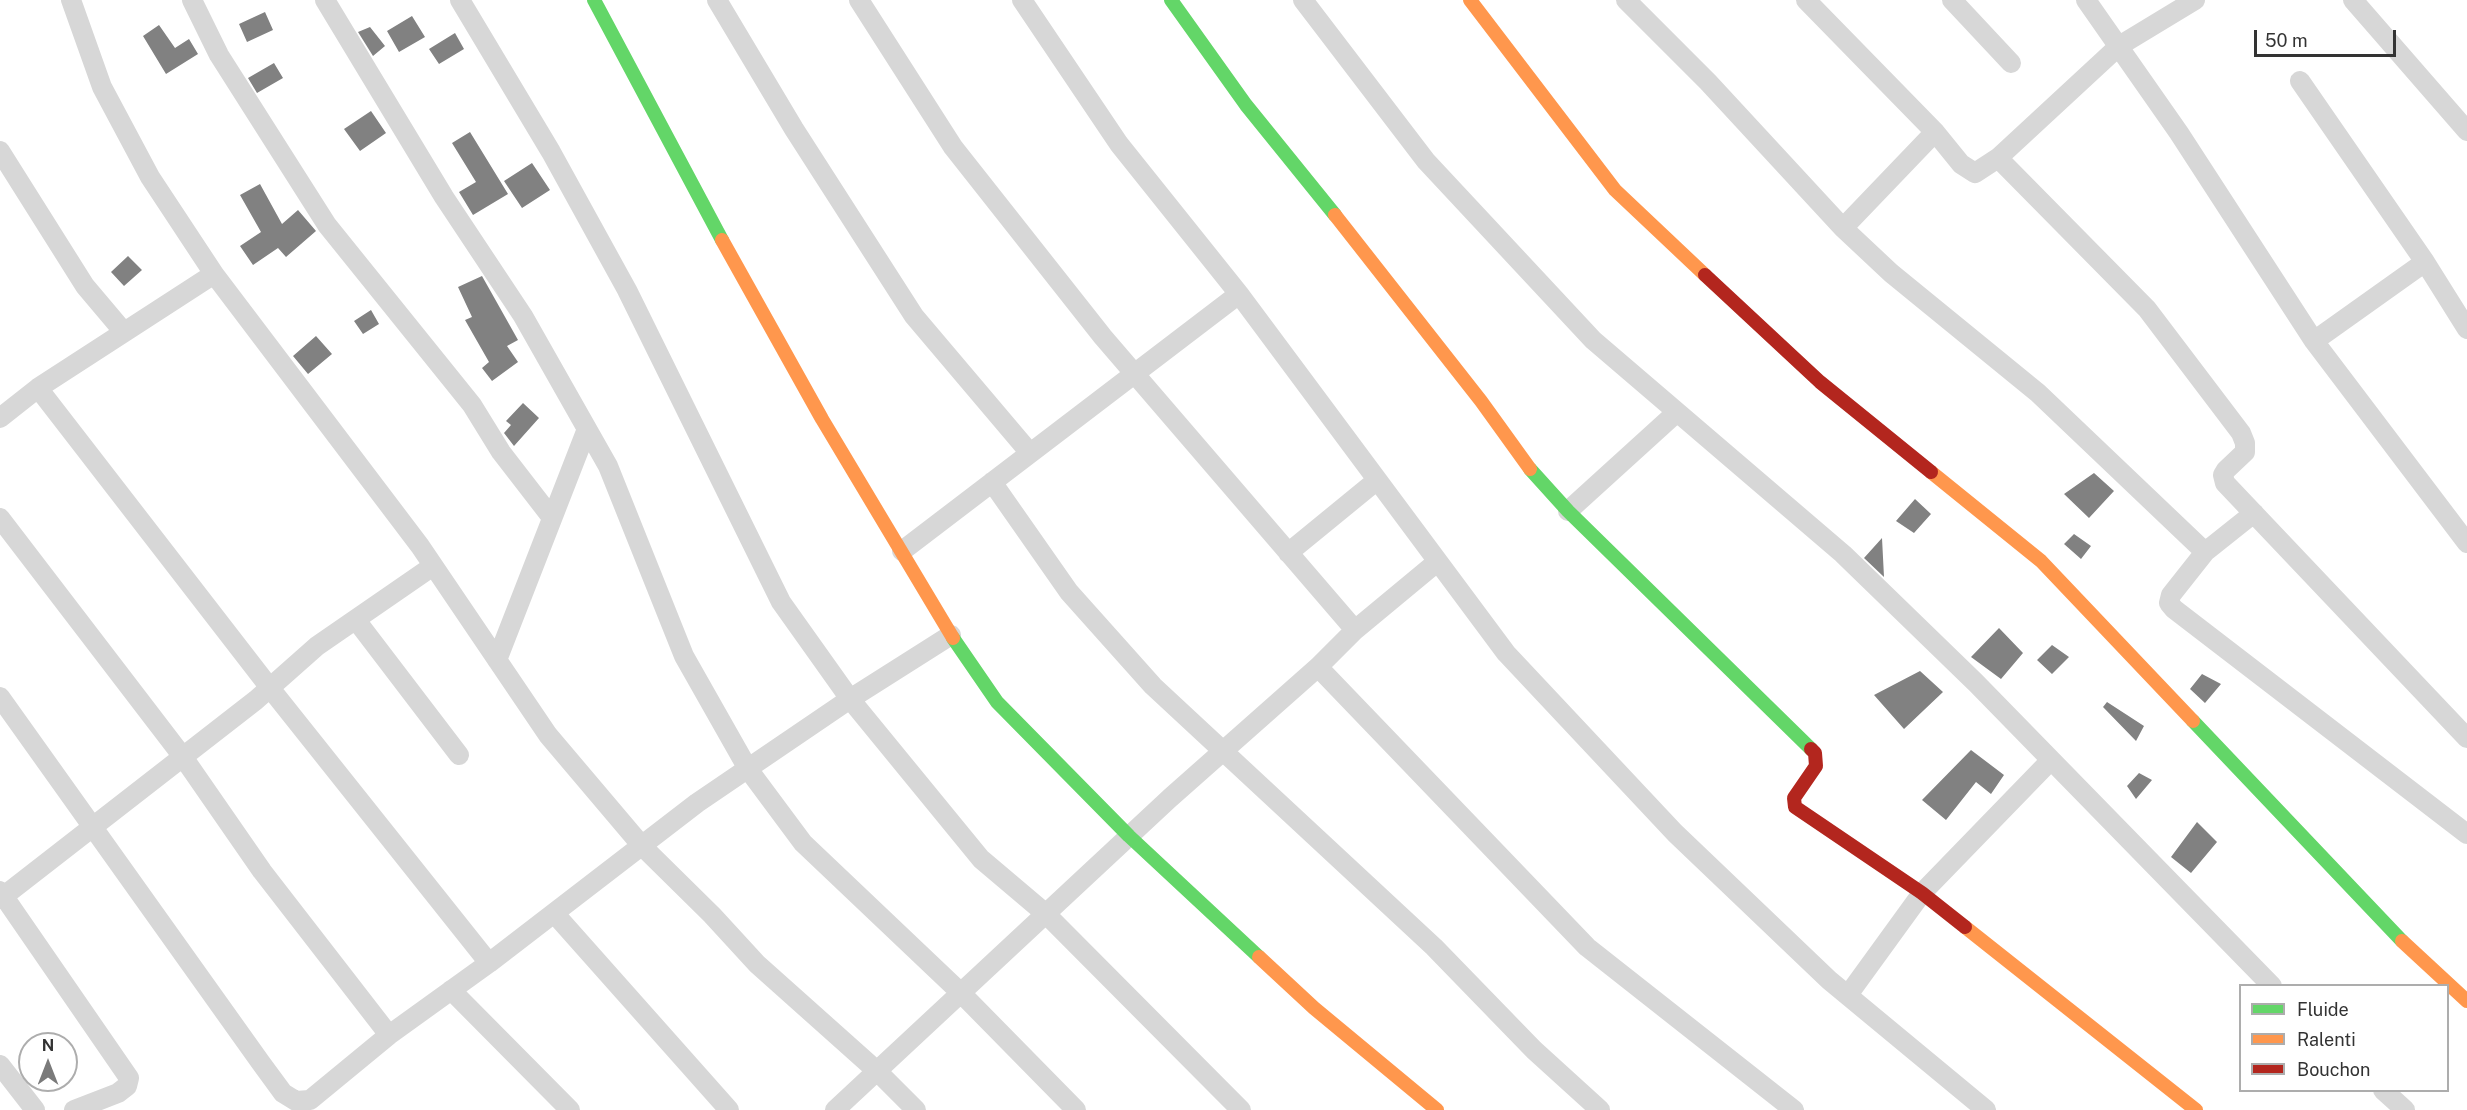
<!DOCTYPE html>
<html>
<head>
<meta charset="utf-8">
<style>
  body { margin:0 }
  #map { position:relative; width:2467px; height:1110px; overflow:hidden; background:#fff; font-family:"Public Sans",sans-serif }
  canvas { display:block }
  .legend { position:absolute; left:2239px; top:984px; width:210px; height:108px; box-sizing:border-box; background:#fff; border:2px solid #adadad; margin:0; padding:8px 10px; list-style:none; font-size:18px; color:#333 }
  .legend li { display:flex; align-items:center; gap:12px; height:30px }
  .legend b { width:30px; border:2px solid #adadad }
  .north { position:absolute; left:18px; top:1032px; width:60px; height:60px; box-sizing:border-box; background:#fff; border:2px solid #adadad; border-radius:50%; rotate:0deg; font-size:16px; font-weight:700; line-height:24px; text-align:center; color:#333 }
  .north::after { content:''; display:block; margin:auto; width:21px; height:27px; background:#7a7a7a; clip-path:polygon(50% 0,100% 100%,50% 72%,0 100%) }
  .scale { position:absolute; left:2254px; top:30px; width:142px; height:27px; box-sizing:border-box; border:3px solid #333; border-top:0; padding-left:8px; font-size:18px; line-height:21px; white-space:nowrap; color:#333; -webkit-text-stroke:4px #fff; paint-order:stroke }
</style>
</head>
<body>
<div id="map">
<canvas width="2467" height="1110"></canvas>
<ul class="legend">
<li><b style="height:8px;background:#63d668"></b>Fluide</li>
<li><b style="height:8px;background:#ff974d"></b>Ralenti</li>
<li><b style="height:8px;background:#b3261e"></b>Bouchon</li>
</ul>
<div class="north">N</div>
<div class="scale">50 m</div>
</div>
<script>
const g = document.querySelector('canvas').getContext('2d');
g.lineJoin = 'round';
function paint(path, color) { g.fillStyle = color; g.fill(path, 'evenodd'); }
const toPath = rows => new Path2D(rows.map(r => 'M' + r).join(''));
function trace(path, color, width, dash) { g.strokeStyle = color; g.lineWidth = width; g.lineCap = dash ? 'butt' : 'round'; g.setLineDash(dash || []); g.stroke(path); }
const building = toPath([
  [265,12,273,30,247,42,239,24],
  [412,16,425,37,399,52,387,31],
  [159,25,175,48,189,39,198,54,166,74,143,36],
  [370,27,385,46,373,56,358,32],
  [455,33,464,49,439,64,429,49],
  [274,63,283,78,257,93,248,78],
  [371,111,386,133,360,151,344,129],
  [470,132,508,194,473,215,459,192,476,182,452,143],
  [532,163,550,190,522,208,504,181],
  [260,184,282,224,298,210,316,231,286,257,278,248,253,265,240,246,261,232,240,195],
  [128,256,142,270,124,286,111,272],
  [482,276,518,340,507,346,518,362,492,381,482,368,489,362,465,320,472,317,458,287],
  [371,310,379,324,363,334,354,321],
  [316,336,332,354,308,374,293,356],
  [523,403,539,418,514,446,504,433,511,425,506,421],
  [2094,473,2114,491,2089,518,2064,494],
  [1915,499,1931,514,1914,533,1896,521],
  [2074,534,2091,546,2081,559,2064,544],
  [1882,538,1884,577,1864,558],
  [1999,628,2023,653,2001,679,1971,657],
  [2052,645,2069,657,2052,674,2037,660],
  [1920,671,1943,692,1904,729,1874,695],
  [2202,674,2221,684,2205,703,2190,689],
  [2107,702,2144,726,2136,741,2103,707],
  [1971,750,2004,775,1991,794,1976,782,1946,820,1922,800],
  [2139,773,2152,780,2136,799,2127,786],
  [2197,822,2217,842,2191,873,2171,857]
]);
const street = toPath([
  [71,0,102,87,150,177,214,274,420,546,548,735,642,846,712,915,757,964,878,1072,916,1110],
  [192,0,219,55,327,225,472,405,501,452,552,518],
  [325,0,444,197,523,316,608,466,684,656,748,769,803,843,961,993,1076,1110],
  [460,0,551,152,627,290,781,602,850,699,981,859,1046,914,1241,1110],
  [717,0,794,129,914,316,1030,453],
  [859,0,953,147,1103,337,1355,630],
  [1022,0,1119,144,1239,294,1506,653,1675,833,1829,980,1986,1110],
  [1303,0,1426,161,1593,340,1843,554,1976,683,2272,986],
  [1626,0,1708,82,1843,228,1891,273,2038,393,2205,552,2254,513],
  [1806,0,1935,132,1961,164,1975,173,1998,158,2119,46,2195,0],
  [1952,0,2011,63],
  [2086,0,2179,133,2314,341,2467,543],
  [2353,0,2467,131],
  [2300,81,2425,262,2467,329],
  [0,151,85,286,123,331],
  [1998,158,2147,309,2241,433,2245,443,2245,452,2226,470,2223,475,2225,483,2467,738],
  [1843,228,1935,132],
  [2314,341,2425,262],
  [38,388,270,688,489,963],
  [0,418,38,388,214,274],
  [992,482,1069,592,1153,686,1434,947,1534,1050,1600,1110],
  [1568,511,1677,412],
  [0,518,183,757,262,871,389,1035],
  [902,551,1239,294],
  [2205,552,2171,595,2169,603,2174,609,2467,834],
  [1288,553,1376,481],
  [356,620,459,755],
  [497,660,587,429],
  [1318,667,1587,947,1794,1110],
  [0,697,261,1063,283,1093,296,1101,310,1100,389,1035,489,963,697,803,850,699,951,635],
  [0,891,129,1078,127,1086,118,1093,74,1110],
  [0,899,256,700,317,646,433,566],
  [554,913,729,1110],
  [451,990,570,1110],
  [1848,995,1922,893,2051,760],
  [0,1065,35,1110],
  [2383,1090,2405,1110],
  [835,1110,1170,798,1318,667,1355,630,1437,562]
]);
const fast = toPath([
  [594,0,722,240],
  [1171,0,1246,105,1335,215],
  [1530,469,1568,511,1811,749],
  [953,638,997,702,1129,836,1259,957],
  [2193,721,2402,941]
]);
const slow = toPath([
  [1470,0,1615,190,1705,275],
  [1335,215,1481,401,1530,469],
  [722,240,822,419,953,638],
  [1931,472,2041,561,2193,721],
  [1965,927,2196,1110],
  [2402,941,2467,1001],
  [1259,957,1314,1008,1437,1110]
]);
const jam = toPath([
  [1705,275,1820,382,1931,472],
  [1811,749,1815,753,1816,766,1794,798,1795,807,1922,893,1965,927]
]);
paint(building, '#818181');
trace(street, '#d7d7d7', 20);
trace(fast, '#63d668', 14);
trace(slow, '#ff974d', 14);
trace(jam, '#b3261e', 14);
</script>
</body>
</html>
